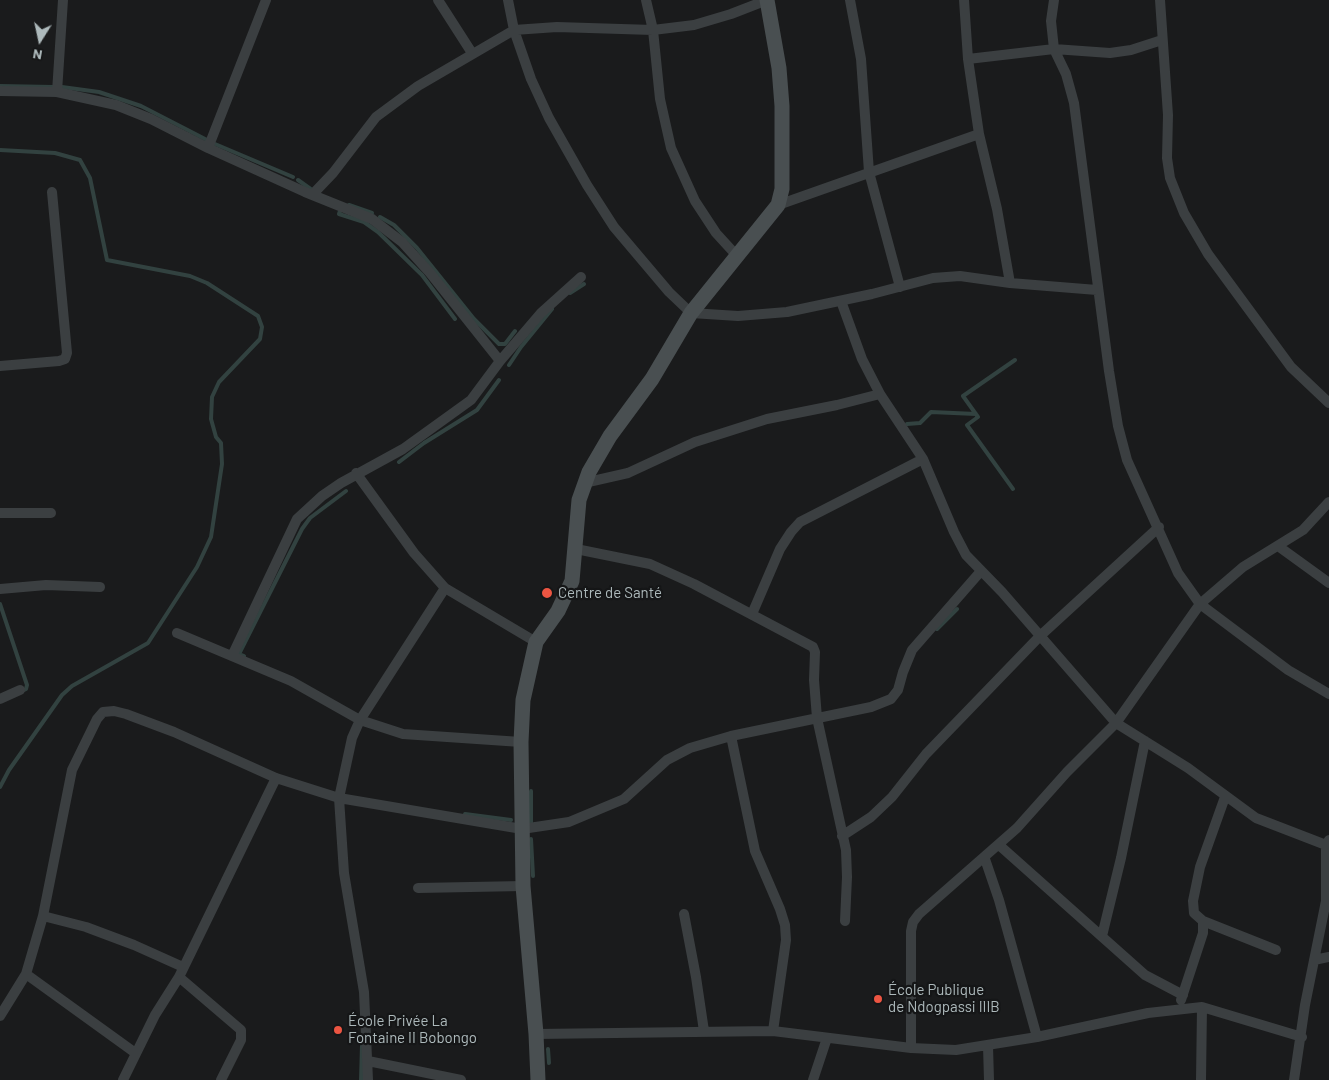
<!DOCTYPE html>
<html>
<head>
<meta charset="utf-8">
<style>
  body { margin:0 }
  #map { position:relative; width:1329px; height:1080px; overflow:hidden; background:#1a1b1c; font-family:Barlow,sans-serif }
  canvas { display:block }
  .north { position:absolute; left:15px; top:15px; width:50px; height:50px; -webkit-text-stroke:4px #151617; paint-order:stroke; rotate:190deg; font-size:14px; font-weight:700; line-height:20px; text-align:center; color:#adb9bb }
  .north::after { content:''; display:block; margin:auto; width:18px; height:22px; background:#adb9bb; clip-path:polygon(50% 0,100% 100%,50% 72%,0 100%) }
</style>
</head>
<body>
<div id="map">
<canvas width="1329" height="1080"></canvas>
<div class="north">N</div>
</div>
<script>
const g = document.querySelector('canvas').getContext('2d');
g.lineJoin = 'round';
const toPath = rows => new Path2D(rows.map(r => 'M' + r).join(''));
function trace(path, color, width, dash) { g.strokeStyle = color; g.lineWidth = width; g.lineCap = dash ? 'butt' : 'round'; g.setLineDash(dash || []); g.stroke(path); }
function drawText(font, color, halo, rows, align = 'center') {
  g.font = font + ' Barlow,sans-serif'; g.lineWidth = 4.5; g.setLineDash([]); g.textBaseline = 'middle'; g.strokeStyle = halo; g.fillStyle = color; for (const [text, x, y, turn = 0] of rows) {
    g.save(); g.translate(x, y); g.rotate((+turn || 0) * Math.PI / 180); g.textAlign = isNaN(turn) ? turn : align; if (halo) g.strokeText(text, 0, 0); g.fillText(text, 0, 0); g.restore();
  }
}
const stream = toPath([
  [0,86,53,87],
  [62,87,99,92,141,106,207,140],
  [215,144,293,177],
  [0,150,55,153,80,160,90,178,107,260,190,276,207,283,258,316,262,327,260,339,219,382,212,397,211,419,216,437,221,443,222,464,211,537,197,567,148,643,72,686,62,695,9,770,0,787],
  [298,180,312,190],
  [349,205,372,213],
  [340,211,339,214,364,222,378,232,422,275,455,319],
  [380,217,394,225,417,248,474,319,499,344,505,344,515,331],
  [570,293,584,284],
  [509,365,521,347,552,309],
  [907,424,920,423,931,412,976,414],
  [399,462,424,443,477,410,499,380],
  [1013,489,967,425,978,417,963,396,1015,360],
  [0,604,27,685,26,689,22,691],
  [937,629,957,609],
  [244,656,239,654,302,529,310,518,346,491],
  [531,791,531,824],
  [465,814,511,820],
  [531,839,533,876],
  [548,1049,549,1063],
  [361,1080,362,1045]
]);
const minor = toPath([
  [438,0,472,53],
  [508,0,514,30,531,79,549,118,587,185,614,227,669,292,691,313,738,316,787,312,872,294,933,278,960,276,1010,283,1097,290],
  [646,0,653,30,660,99,671,148,695,201,716,233,737,256],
  [850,0,861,59,869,172,900,287],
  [964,0,968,59,979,134,997,209,1010,283],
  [1054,0,1051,21,1054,49,1066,74,1074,103,1109,371,1118,426,1127,460,1178,573,1200,604,1288,670,1329,694],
  [1160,0,1168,115,1167,158,1170,178,1184,213,1208,254,1291,367,1329,403],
  [968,59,1054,49,1110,53,1131,50,1162,40],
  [0,91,57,92,116,105,151,119,208,148,305,192,372,219,402,242,430,273,500,361],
  [57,92,63,0],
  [208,148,266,0],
  [312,195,333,173,376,117,418,86,514,30,557,27,653,30,694,25,731,14,767,0],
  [778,205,979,134],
  [841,301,862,359,880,394,923,459,954,532,966,555,1002,592,1116,723,1188,768,1256,818,1326,845],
  [0,366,59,361,65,359,67,353,52,192],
  [356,473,414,553,445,588,536,642],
  [584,483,628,473,695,442,767,419,837,405,880,394],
  [0,513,51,513],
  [1278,546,1329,583],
  [576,549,650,564,694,584,813,647,815,652,814,680,817,718,846,850,847,877,845,921],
  [0,589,46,585,100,587],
  [752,614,780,549,791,532,800,522,923,459],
  [177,633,291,681,360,720,403,734,521,742],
  [233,654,297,519,322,496,341,483,403,449,471,400,500,361,541,313,581,277],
  [0,699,20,690],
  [731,736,755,851,780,909,785,925,786,940,773,1031],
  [842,836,871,817,892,797,926,754,1040,636,1159,527],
  [999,845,1145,975,1183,995],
  [985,859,999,900,1037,1037],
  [418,888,523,886],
  [684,914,696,977,704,1031],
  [43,916,86,927,134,945,183,967],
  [1203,921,1276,950],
  [1102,936,1121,858,1145,741],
  [1314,960,1329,957],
  [26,974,134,1052],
  [179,977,241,1030,241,1040,221,1080],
  [1181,1000,1203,933,1203,921,1194,913,1193,901,1200,867,1225,797],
  [0,1016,26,974,43,916,72,770,97,719,103,712,114,711,126,714,174,732,276,778,339,798,522,829,569,822,624,799,667,760,690,748,731,736,871,707,891,699,898,690,903,672,912,650,981,571],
  [536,1034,773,1031,911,1048,956,1050,1037,1037,1148,1013,1202,1007,1302,1037],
  [988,1046,989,1080],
  [911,1048,911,931,913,922,919,914,1017,828,1067,772,1116,723,1200,604,1243,567,1303,530,1329,502],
  [368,1061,461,1080],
  [123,1080,155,1015,179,977,276,778],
  [368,1080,364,992,344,873,339,798,352,738,360,720,445,588],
  [813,1080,827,1038],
  [1201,1080,1202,1007],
  [1294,1080,1305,1005,1326,901,1326,845,1329,840]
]);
const secondary = toPath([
  [538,1080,536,1034,523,886,521,742,523,700,536,642,558,611,572,581,579,500,589,472,610,436,652,379,691,313,778,205,782,189,782,106,779,68,767,0]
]);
const markers = [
  [547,593,6,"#ec5542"],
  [878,999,5,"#ec5542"],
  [338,1030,5,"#ec5542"]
];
const poiNames = [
  ["Centre de Santé",558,593],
  ["École Publique",888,990],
  ["de Ndogpassi IIIB",888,1007],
  ["École Privée La",348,1021],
  ["Fontaine II Bobongo",348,1038]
];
trace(stream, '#324240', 4);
trace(minor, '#3b3f41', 10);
trace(secondary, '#494f51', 15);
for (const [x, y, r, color] of markers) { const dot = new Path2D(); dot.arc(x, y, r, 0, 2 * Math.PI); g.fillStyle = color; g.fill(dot); trace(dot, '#151617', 2); }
drawText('15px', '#adb9bb', '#151617', poiNames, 'left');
</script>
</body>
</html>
